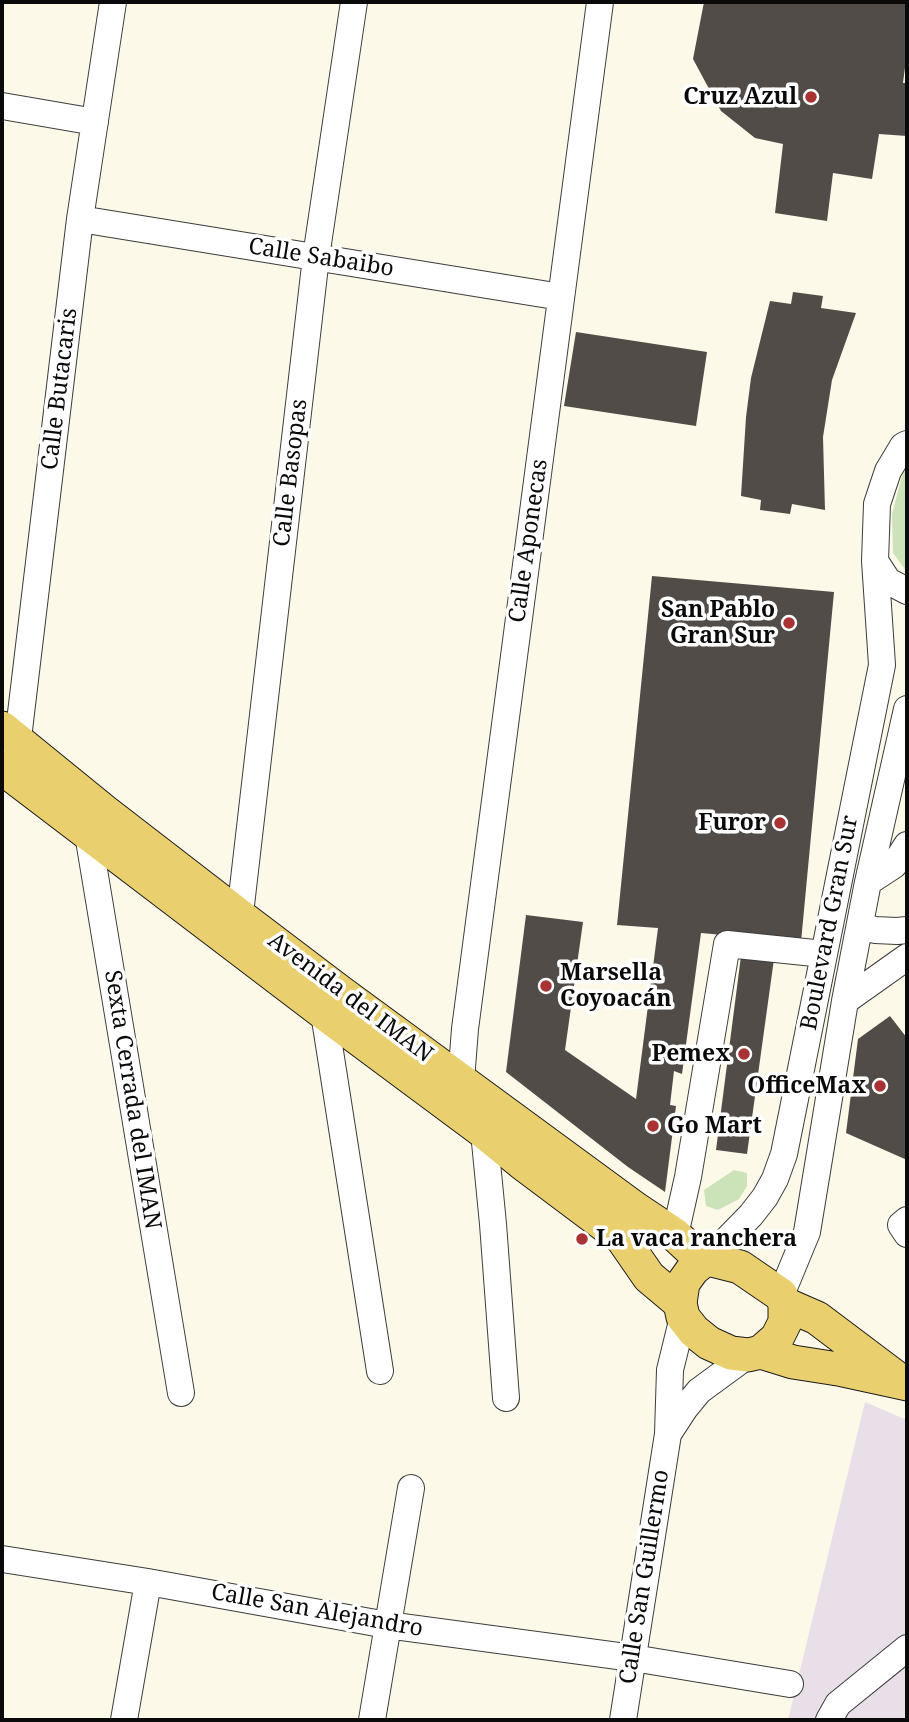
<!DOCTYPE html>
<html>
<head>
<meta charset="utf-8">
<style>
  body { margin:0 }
  #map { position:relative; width:909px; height:1722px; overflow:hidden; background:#fdf9e9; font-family:"Noto Serif",serif }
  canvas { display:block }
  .frame { position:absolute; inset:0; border:4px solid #0a0a0a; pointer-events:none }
</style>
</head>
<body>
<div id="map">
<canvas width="909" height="1722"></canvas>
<div class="frame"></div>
</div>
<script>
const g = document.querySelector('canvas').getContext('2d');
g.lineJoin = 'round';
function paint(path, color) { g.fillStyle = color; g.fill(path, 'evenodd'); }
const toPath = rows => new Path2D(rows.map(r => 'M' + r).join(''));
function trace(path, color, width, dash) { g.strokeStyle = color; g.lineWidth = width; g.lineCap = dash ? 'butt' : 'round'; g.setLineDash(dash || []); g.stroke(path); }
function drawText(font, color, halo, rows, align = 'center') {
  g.font = font + ' "Noto Serif",serif'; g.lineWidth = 7; g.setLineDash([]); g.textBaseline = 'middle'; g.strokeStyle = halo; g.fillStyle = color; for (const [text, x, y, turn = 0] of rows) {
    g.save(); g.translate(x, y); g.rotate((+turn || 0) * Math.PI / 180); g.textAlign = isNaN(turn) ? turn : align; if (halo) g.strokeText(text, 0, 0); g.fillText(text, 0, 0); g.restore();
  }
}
const industrial = toPath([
  [865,1402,907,1420,907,1720,788,1720]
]);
const green = toPath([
  [904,468,907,468,907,572,893,553,892,514],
  [734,1170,747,1173,747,1186,739,1199,718,1210,706,1206,704,1190]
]);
const building = toPath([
  [704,2,907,2,907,52,903,83,907,83,907,136,879,134,872,179,833,173,827,221,775,213,783,144,755,138,721,111,693,59],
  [793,292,823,296,821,308,856,313,832,380,823,437,825,510,792,504,790,514,760,510,761,500,741,496,746,417,751,378,770,301,791,304],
  [576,332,707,352,696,426,564,406],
  [652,576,834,592,801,942,701,933,682,1074,674,1071,670,1105,676,1106,665,1192,628,1167,506,1072,526,915,583,922,565,1050,636,1099,658,928,617,925],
  [741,956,774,959,747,1154,716,1150],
  [890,1016,907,1038,907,1160,846,1133,858,1039]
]);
const minor = toPath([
  [2,106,95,122],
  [80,219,561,297],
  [907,444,903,446,888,471,877,504,875,561,888,581,907,591],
  [16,755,80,219,113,2],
  [95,824,88,834,181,1393],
  [868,882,894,865,907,845],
  [860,926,875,930,897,931,907,930],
  [238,931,316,257,354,2],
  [845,1001,907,957],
  [331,1005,324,1013,380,1371],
  [907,1220,901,1225,907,1234],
  [675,1235,688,1177,727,944,824,954],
  [708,1259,751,1215,765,1197,775,1179,784,1154,882,665,875,561],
  [781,1295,807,1232,845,1001,868,882,907,709],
  [506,1398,493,1224,484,1132,461,1080,465,1029,600,2],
  [668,1434,685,1408,699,1391,748,1355],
  [2,1559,148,1582,387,1625,633,1658,790,1684],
  [124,1720,148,1582],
  [372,1720,411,1488],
  [623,1720,668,1434,670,1370,683,1317],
  [829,1720,838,1704,907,1648]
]);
const major = toPath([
  [2,728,104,811,240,916,340,992,636,1209,675,1235,703,1261],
  [2,768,324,1013,484,1132,522,1163,622,1238,649,1277,680,1303],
  [708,1259,740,1267,781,1295,785,1304,785,1322,777,1338,761,1352,748,1355,731,1353,709,1343,694,1331,683,1317,680,1303,683,1283,693,1269,703,1261,708,1259],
  [785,1304,817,1318,894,1376],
  [761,1352,793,1362,838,1369,907,1384]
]);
const markers = [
  [811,97,7,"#a93334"],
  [789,623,7,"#a93334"],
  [780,823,7,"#a93334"],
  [546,986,7,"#a93334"],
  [744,1054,7,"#a93334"],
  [880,1086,7,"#a93334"],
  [653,1126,7,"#a93334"],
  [582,1239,7,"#a93334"]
];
const poiNames = [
  ["Cruz Azul",797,97],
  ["San Pablo",775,610],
  ["Gran Sur",775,636],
  ["Furor",766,823],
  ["Marsella",560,973,"left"],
  ["Coyoacán",560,999,"left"],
  ["Pemex",730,1054],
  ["OfficeMax",866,1086],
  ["Go Mart",667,1126,"left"],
  ["La vaca ranchera",596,1239,"left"]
];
const streetNames = [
  ["Calle Sabaibo",321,258,9],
  ["Calle Butacaris",60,389,-83],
  ["Calle Basopas",291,473,-83],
  ["Calle Aponecas",529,541,-82],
  ["Boulevard Gran Sur",830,923,-79],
  ["Avenida del IMAN",350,998,37],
  ["Sexta Cerrada del IMAN",132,1100,81],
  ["Calle San Guillermo",645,1577,-81],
  ["Calle San Alejandro",317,1611,10]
];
paint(industrial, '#e8dfe8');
paint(green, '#cce2b8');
paint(building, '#514c48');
trace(minor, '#3d3d3d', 28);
trace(major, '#1b1b1b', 35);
trace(minor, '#fff', 26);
trace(major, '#e9cf6d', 33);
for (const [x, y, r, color] of markers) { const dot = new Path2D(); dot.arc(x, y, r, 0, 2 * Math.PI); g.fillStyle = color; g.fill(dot); trace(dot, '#fff', 2.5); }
drawText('bold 23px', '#0a0a0a', '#fff', poiNames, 'right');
drawText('23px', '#0a0a0a', '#fff', streetNames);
</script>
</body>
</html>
